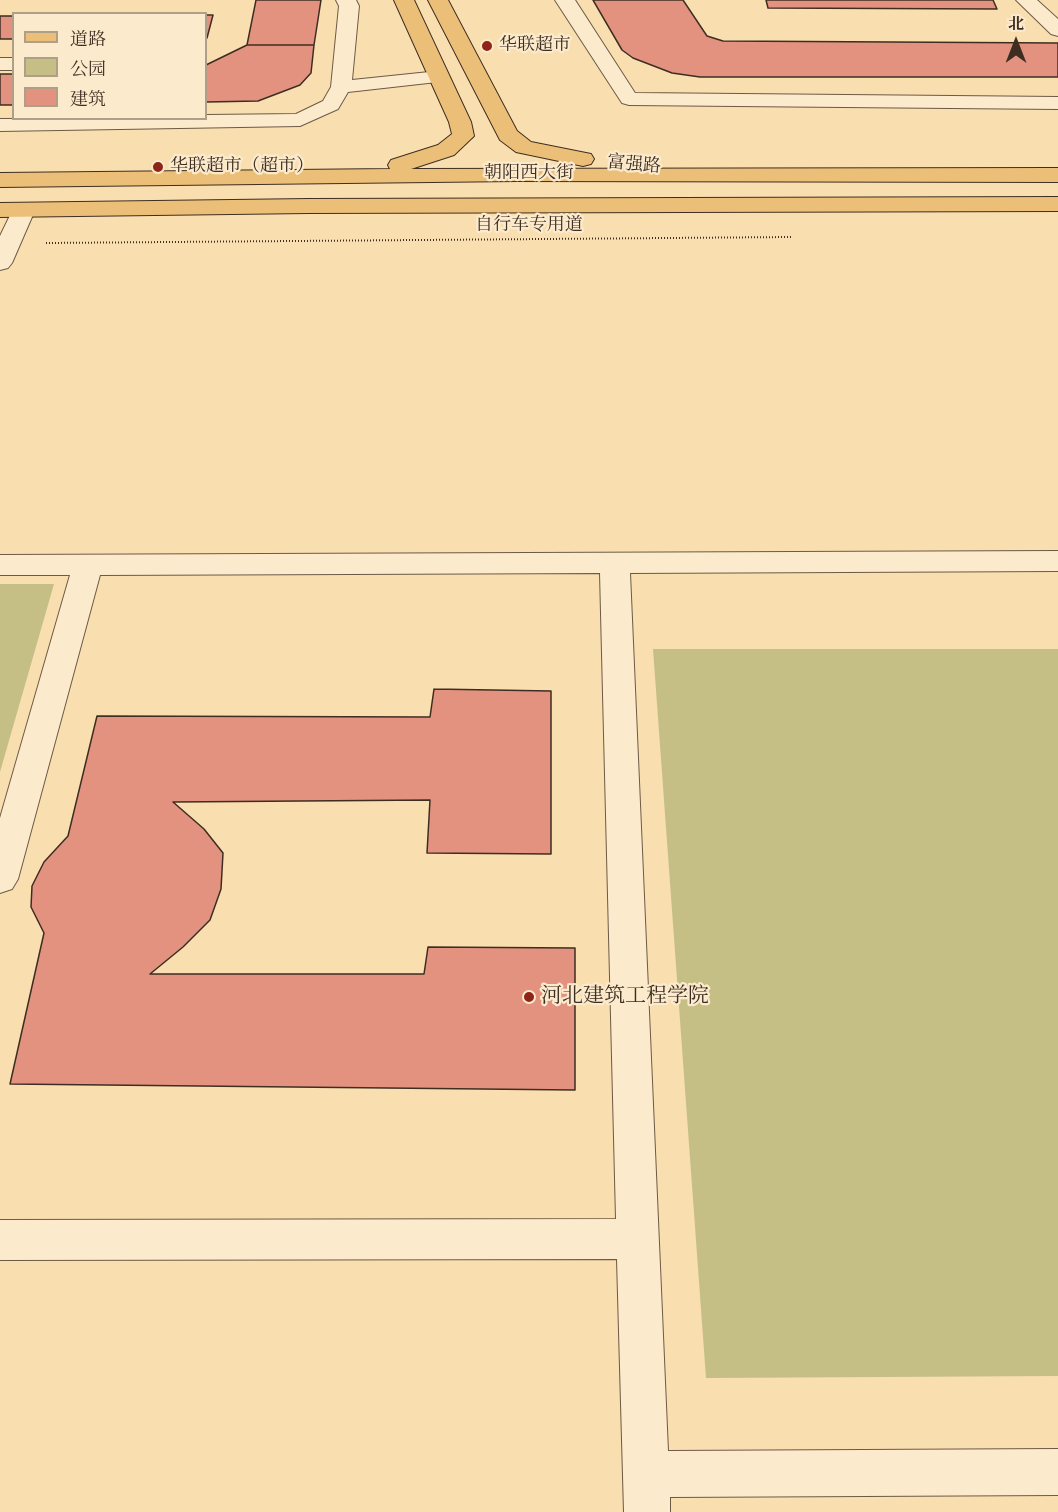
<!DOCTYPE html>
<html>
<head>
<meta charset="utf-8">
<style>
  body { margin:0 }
  #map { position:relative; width:1058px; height:1512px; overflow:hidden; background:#f9deb0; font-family:"IM FELL Great Primer","Noto Serif SC",serif }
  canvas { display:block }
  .legend { position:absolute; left:12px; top:12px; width:195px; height:108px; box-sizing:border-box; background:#fbeacc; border:2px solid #af9f88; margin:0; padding:8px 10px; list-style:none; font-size:18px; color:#3e2e22 }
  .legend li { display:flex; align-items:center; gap:12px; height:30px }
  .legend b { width:30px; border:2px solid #af9f88 }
  .north { position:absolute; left:986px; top:12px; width:60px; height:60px; -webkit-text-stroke:4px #fbeacc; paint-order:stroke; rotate:0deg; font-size:16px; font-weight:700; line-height:24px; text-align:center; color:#3e2e22 }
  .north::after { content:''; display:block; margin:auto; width:21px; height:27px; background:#3e2e22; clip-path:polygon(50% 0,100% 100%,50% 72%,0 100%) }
</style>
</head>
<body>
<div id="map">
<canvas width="1058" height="1512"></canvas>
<ul class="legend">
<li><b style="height:8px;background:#ecbf78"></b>道路</li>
<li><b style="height:16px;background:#c5bf86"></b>公园</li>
<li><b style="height:16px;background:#e39280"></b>建筑</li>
</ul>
<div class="north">北</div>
</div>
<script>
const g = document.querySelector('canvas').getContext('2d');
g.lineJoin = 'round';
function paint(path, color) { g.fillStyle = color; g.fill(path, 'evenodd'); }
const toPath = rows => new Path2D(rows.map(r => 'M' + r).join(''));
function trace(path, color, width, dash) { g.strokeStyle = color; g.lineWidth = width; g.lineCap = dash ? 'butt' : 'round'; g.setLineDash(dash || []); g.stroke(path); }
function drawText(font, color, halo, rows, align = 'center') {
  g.font = font + ' "IM FELL Great Primer","Noto Serif SC",serif'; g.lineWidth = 4.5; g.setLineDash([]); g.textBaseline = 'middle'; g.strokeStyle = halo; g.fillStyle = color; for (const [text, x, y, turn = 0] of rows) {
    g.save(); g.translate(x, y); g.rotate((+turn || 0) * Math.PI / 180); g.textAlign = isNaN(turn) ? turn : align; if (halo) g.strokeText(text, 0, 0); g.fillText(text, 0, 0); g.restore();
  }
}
const green = toPath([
  [0,584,54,584,0,772],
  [653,649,1058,649,1058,1376,706,1378]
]);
const building = toPath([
  [256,0,321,0,314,45,247,45,256,0],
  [593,0,683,0,707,36,723,41,1058,43,1058,77,700,77,672,73,633,58,622,50,593,0],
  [766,0,993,0,997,9,768,8,766,0],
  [206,15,213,15,207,38,206,38,206,15],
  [0,16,14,16,14,39,0,39,0,16],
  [247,45,314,45,311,73,300,85,258,101,206,102,206,65,247,45],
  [0,74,14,74,14,105,0,105,0,74],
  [434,689,551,691,551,854,427,853,430,800,173,802,204,829,223,853,221,889,210,920,183,947,150,974,424,974,428,947,575,948,575,1090,10,1084,44,933,31,907,32,886,44,862,68,836,97,716,430,717,434,689]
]);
const path = toPath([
  [46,243,791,237]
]);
const minor = toPath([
  [336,0,356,0,359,6,352,80,439,71,446,73,449,77,446,81,348,92,338,109,300,126,0,131,0,119,206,118,206,115,296,114,323,101,331,87,339,6,336,0],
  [555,0,575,0,635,93,1058,97,1058,109,629,105,622,103,555,0],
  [1016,0,1037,0,1058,19,1058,36,1051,34,1016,0],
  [0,58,14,58,14,70,0,70,0,58],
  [23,203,31,205,35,210,12,263,8,268,0,270,0,236,15,205,23,203],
  [1058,551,1058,571,630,573,668,1451,1058,1449,1058,1495,670,1497,670,1512,624,1512,617,1259,0,1260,0,1220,616,1219,600,573,100,575,18,879,12,889,0,893,0,818,70,575,0,575,0,555,1058,551]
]);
const major = toPath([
  [394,0,414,0,471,122,474,136,454,155,411,169,1058,168,1058,182,518,181,0,187,0,173,390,169,388,165,391,160,438,145,452,134,449,122,394,0],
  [428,0,448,0,517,131,531,142,591,154,594,159,591,164,583,166,516,152,500,140,428,0],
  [1058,197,1058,211,309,213,0,217,0,203,309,199,1058,197]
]);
const markers = [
  [487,46,6,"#8f2418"],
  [158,167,6,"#8f2418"],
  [529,997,6,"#8f2418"]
];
const farPoinames = [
  ["华联超市",499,46],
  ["华联超市（超市）",170,167]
];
const farStreetnames = [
  ["富强路",634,165,5],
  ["朝阳西大街",529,174],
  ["自行车专用道",529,226]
];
const poiNames = [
  ["河北建筑工程学院",541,997]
];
paint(green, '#c5bf86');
paint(building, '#e39280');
trace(building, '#3e2e22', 1.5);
trace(minor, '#6d5a46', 2);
trace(major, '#3e2e22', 2);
trace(path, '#3e2e22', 2, [1, 2]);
paint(minor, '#fbeacc');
paint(major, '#ecbf78');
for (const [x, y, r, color] of markers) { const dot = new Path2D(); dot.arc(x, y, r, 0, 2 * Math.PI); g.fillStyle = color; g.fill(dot); trace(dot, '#fbeacc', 2); }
drawText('18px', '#3e2e22', '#fbeacc', farPoinames, 'left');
drawText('18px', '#3e2e22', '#fbeacc', farStreetnames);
drawText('21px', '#3e2e22', '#fbeacc', poiNames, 'left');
</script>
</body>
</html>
